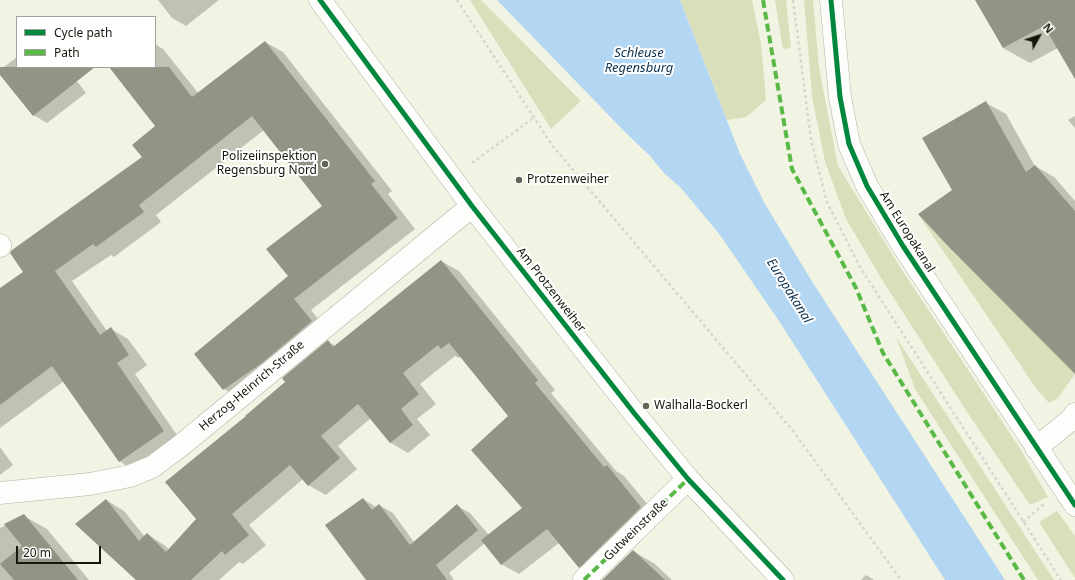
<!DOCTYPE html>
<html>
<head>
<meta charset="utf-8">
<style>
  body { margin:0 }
  #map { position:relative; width:1075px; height:580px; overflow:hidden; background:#f1f4e2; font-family:"Noto Sans",sans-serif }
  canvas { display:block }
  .legend { position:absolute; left:16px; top:16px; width:140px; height:52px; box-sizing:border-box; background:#fff; border:1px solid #a1a29d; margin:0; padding:5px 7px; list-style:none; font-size:12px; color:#15170b }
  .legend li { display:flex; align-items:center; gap:8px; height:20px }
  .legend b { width:20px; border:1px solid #a1a29d }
  .north { position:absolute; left:1019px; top:16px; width:40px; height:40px; -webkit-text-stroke:3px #fff; paint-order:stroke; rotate:50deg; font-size:11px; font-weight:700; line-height:16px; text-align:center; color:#15170b }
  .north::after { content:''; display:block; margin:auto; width:14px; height:18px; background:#15170b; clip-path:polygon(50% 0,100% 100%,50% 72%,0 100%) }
  .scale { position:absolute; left:16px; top:546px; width:85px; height:18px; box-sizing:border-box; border:2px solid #15170b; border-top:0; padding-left:5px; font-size:12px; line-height:14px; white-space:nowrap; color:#15170b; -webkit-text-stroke:3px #fff; paint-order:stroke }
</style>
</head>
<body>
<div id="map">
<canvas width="1075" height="580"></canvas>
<ul class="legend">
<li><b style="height:5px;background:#00873e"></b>Cycle path</li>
<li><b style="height:5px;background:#58b947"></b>Path</li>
</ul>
<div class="north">N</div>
<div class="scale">20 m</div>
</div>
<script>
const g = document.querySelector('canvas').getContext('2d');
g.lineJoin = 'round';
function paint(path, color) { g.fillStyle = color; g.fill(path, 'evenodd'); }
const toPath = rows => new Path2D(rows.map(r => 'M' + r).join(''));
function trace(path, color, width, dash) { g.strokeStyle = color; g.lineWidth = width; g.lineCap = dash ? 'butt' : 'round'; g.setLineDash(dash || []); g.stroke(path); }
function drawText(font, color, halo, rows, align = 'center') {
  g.font = font + ' "Noto Sans",sans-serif'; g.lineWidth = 4; g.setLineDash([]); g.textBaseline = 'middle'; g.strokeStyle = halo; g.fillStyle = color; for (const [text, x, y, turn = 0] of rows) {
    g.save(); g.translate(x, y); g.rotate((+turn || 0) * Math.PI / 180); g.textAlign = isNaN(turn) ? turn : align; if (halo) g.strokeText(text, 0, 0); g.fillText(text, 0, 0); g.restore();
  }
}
const green = toPath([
  [470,0,481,0,581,101,551,129],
  [680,0,752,0,761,44,766,100,746,117,727,120],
  [775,0,786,0,791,48,783,49],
  [804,0,813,0,819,68,838,166,902,270,1019,447,1048,497,1030,505,969,415,884,283,846,219,825,162,812,96],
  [918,214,1075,374,1058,398,1049,403,1036,388],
  [896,337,1054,580,1038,580,915,389],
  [1057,511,1075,536,1075,578,1039,522]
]);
const water = toPath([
  [497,0,680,0,740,154,765,204,813,283,1005,580,945,580,779,321,720,235,681,188,664,173,651,157,625,132]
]);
const shadow = toPath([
  [158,0,219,0,186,26,172,18],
  [977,0,1075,0,1075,77,1058,48,1030,63,1003,48],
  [265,42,283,52,392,191,388,194,415,229,311,310,329,332,242,399,224,389,289,276,323,206,264,130,156,215,161,222,114,257,111,255,72,281,107,331,111,329,128,339,147,365,135,374,181,441,137,472,119,461,64,381,0,428,0,290,25,272,143,157,157,127,110,67,155,67,155,44,163,49,199,94],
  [17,57,17,67,66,67,86,93,47,123,33,115,0,73,0,70],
  [986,103,1006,114,1035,166,1054,177,1075,201,1075,373,953,191],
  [1075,116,1075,128,1068,120],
  [441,261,459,271,555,390,551,393,616,471,624,476,658,517,597,577,580,567,559,543,519,574,501,564,485,543,449,573,454,580,374,580,363,499,376,507,379,505,393,513,414,542,457,506,470,513,489,535,524,508,510,416,461,357,459,358,455,356,420,384,436,404,417,419,430,435,408,453,391,443,371,418,338,446,357,469,326,495,308,485,303,479,249,525,266,545,243,564,239,562,219,580,137,580,106,500,124,511,145,537,147,534,164,545,170,550,197,519,247,416,286,382,328,342,336,346],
  [0,447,13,465,0,475],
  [24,516,47,529,89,580,0,580,0,528],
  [633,551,655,564,672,580,603,580],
  [866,575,874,580,861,580]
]);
const building = toPath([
  [975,0,1075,0,1075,79,1044,26,1003,48],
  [265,41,375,181,371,184,398,218,294,299,312,321,262,363,223,390,194,354,288,276,266,249,322,206,252,116,139,205,144,212,96,247,93,244,55,271,100,335,111,327,129,355,117,363,164,431,119,462,52,366,0,405,0,288,23,272,10,253,12,250,142,157,132,145,155,126,109,67,169,67,192,97],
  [0,67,95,67,33,116,0,75],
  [986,101,1026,172,1035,165,1075,211,1075,374,948,246,918,214,952,190,922,138],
  [441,260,538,380,535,383,604,467,607,465,641,507,579,568,547,529,501,565,481,540,522,508,471,450,508,416,449,343,441,349,438,345,403,373,419,394,401,409,413,425,390,443,358,404,321,436,340,458,308,486,290,465,232,514,249,535,225,555,222,551,191,580,136,580,75,524,106,499,139,541,147,533,166,552,196,519,165,482,246,416,245,416,285,382,282,378,328,340,333,347],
  [363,498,372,510,379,504,410,545,457,504,478,530,436,565,447,580,366,580,325,525],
  [24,514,78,580,14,580,0,564,22,546,4,524],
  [633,550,665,580,602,580]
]);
const path = toPath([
  [457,0,552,145,794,432,901,580],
  [793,0,811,140,827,202,860,267,1061,580],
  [472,163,535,117],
  [1023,522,1044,504]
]);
const minor = toPath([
  [320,0,472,206,634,413,688,479,783,580],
  [831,0,840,97,849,144,867,186,903,246,1075,505],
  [0,246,0,245],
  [1036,448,1073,418,1075,414],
  [0,493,90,484,130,476,152,467,179,447,472,206],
  [584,580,688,479]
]);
const quiet = toPath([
  [763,0,792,169,856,288,883,353,1024,580],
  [584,580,688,479]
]);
const cycleway = toPath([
  [320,0,472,206,634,413,688,479,783,580],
  [831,0,840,97,849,144,867,186,903,246,1075,505]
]);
const markers = [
  [325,164,4,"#626456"],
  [519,180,4,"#626456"],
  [646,406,4,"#626456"]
];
const poiNames = [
  ["Polizeiinspektion",317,157,"right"],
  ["Regensburg Nord",317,171,"right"],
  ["Protzenweiher",527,180],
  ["Walhalla-Bockerl",654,406]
];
const streetNames = [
  ["Am Europakanal",907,232,58],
  ["Am Protzenweiher",551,290,52],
  ["Herzog-Heinrich-Straße",252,386,-40],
  ["Gutweinstraße",636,530,-44]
];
const waterNames = [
  ["Schleuse",639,53],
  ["Regensburg",639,68],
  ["Europakanal",789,291,58]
];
paint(green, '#d9dfbb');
paint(water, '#b3d6f2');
paint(shadow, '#0003');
paint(building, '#929486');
trace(minor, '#b2b4a7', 23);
trace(path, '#d6d7d1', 2.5, [3, 3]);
trace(minor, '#fdfdfb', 22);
trace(quiet, '#58b947', 4, [8, 4]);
trace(cycleway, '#00873e', 5);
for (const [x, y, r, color] of markers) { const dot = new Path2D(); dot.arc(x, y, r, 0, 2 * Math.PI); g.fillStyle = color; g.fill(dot); trace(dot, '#fff', 1.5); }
drawText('12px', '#15170b', '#fff', poiNames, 'left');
drawText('12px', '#15170b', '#fff', streetNames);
drawText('italic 13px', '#0c3150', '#fff', waterNames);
</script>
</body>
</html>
